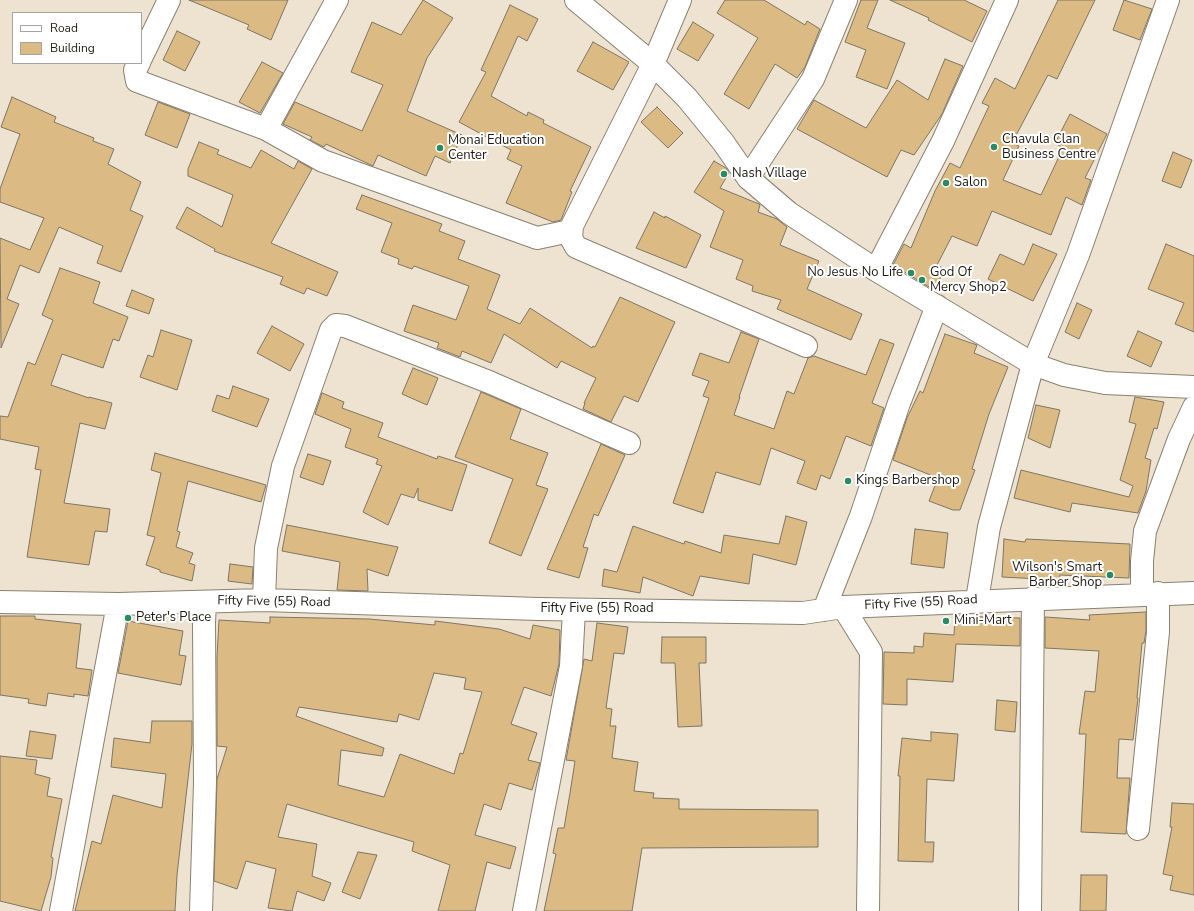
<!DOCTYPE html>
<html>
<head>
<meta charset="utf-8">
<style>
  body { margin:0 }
  #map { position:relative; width:1194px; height:911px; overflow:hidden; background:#ede3d0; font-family:"Nunito Sans",sans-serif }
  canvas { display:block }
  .legend { position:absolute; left:12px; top:12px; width:130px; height:52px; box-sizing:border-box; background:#fff; border:1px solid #a5a4a1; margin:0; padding:5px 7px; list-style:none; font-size:12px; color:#1f1b14 }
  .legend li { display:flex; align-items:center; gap:8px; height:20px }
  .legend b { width:20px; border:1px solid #a5a4a1 }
</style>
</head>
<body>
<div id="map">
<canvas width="1194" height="911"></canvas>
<ul class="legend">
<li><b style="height:5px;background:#fff"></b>Road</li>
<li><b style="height:11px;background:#dbbb83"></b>Building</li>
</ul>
</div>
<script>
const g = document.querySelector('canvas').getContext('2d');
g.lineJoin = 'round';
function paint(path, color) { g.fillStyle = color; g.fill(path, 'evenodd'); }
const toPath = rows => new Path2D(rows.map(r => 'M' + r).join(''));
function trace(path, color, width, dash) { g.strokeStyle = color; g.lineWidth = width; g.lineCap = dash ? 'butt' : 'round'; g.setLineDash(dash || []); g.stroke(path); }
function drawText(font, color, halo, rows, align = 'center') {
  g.font = font + ' "Nunito Sans",sans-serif'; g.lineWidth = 4; g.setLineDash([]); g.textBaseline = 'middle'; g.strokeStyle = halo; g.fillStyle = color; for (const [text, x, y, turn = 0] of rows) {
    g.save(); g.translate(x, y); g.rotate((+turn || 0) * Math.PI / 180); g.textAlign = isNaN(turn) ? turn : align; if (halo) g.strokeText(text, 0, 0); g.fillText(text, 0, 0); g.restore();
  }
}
const building = toPath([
  [189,0,288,0,271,40,247,29,249,25,189,0],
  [423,0,453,18,427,58,407,111,462,135,450,163,435,156,426,176,378,155,373,166,326,144,324,147,310,140,312,137,283,124,295,102,362,131,383,85,351,72,372,22,401,35,423,0],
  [725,0,764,0,805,25,807,21,820,29,805,67,797,78,775,64,749,109,724,94,758,38,717,13,725,0],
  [861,0,878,0,867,28,905,43,887,89,856,77,866,50,845,42,861,0],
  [890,0,964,0,987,11,972,42,928,20,929,18,890,0],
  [1058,0,1095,0,1057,79,1048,75,1012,143,1019,146,1003,180,1041,195,1063,148,1055,143,1070,114,1107,134,1085,178,1091,180,1082,205,1066,197,1051,235,992,211,977,246,952,236,937,265,945,269,934,290,893,265,904,244,911,248,935,191,950,163,960,168,989,106,982,103,995,78,1015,89,1058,0],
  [1124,0,1152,9,1140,40,1113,30,1124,0],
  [510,5,538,19,527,41,518,36,491,96,527,116,528,112,544,120,543,123,591,147,570,191,572,192,561,220,553,222,506,203,522,166,507,159,511,150,459,122,486,72,481,70,510,5],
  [693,22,714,35,698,61,677,49,693,22],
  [177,31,200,42,185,71,163,60,177,31],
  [593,42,629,62,613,90,577,71,593,42],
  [945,59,963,66,942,114,914,155,901,150,887,177,797,129,814,100,866,128,897,80,928,100,945,59],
  [262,62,283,73,260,113,239,102,262,62],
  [12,97,56,117,54,122,94,138,93,141,114,149,108,164,141,182,130,210,143,216,121,272,97,263,103,246,59,227,39,273,20,265,7,299,19,304,1,348,0,238,30,250,44,218,0,202,0,189,20,134,1,127,12,97],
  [158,102,190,114,177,148,145,135,158,102],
  [657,107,683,133,668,148,641,122,657,107],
  [199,142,219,150,217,154,251,168,261,150,294,169,298,161,312,169,271,243,338,272,327,296,307,288,304,294,280,284,283,277,214,251,215,249,176,228,187,207,222,227,233,195,188,176,188,169,199,142],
  [1173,152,1192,160,1181,188,1162,181,1173,152],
  [714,161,726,168,729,173,720,188,759,204,760,205,758,212,777,219,787,227,780,245,819,261,807,289,862,314,851,340,777,309,781,300,752,291,753,286,736,279,743,260,710,247,724,211,694,192,714,161],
  [362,195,442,224,439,231,465,241,458,259,500,275,487,309,520,324,530,308,592,348,593,346,595,347,620,297,675,322,638,402,624,396,611,422,583,409,585,403,584,403,596,378,561,361,557,368,504,334,491,363,462,351,460,357,437,348,439,343,404,331,413,305,456,320,469,286,414,266,412,269,398,264,399,259,381,252,392,223,356,209,362,195],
  [654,212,665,218,665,216,701,235,686,268,636,248,654,212],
  [1033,244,1057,254,1033,301,988,279,1000,254,1024,265,1033,244],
  [1166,244,1194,256,1194,332,1175,324,1184,303,1148,289,1166,244],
  [60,268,100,282,93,303,128,317,119,341,113,339,103,368,62,354,51,385,89,398,89,397,112,403,105,429,80,423,64,503,110,509,107,532,95,531,89,565,27,557,41,470,35,469,39,447,0,439,0,416,8,417,28,362,35,365,53,320,42,315,60,268],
  [132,290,154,299,149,314,126,306,132,290],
  [1077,303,1092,310,1079,339,1065,332,1077,303],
  [272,326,304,344,290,371,257,353,272,326],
  [161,330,192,340,177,390,140,377,148,355,153,357,161,330],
  [1138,331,1162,342,1151,367,1127,356,1138,331],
  [741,332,759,339,739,397,740,397,734,415,774,429,787,391,794,394,808,358,814,356,866,375,880,339,894,344,872,403,884,408,871,446,846,436,830,479,821,475,816,490,797,483,805,461,771,448,760,485,716,472,703,513,673,503,709,398,703,396,709,381,692,375,700,353,729,363,741,332],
  [945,334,977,345,974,353,1008,367,989,414,972,469,975,470,960,510,953,510,929,501,938,478,893,460,907,418,920,391,923,393,945,334],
  [413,368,438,378,427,405,402,394,413,368],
  [233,386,269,399,257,427,212,411,217,395,229,399,233,386],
  [481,392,521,409,510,439,548,453,536,485,548,489,521,556,489,543,513,479,455,457,481,392],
  [322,393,344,402,342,408,383,423,378,437,437,459,438,456,467,465,452,511,418,500,418,488,414,498,401,494,388,525,363,512,382,466,376,464,378,459,345,447,351,429,315,414,322,393],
  [1135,397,1164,402,1157,429,1154,428,1145,458,1151,460,1146,491,1138,513,1072,503,1070,512,1014,498,1021,470,1129,497,1133,486,1120,480,1136,424,1129,422,1135,397],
  [1036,405,1060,410,1050,448,1028,438,1036,405],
  [601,444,625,455,598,516,594,514,583,547,588,548,579,578,547,569,601,444],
  [155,453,266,485,261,502,188,481,177,531,180,532,176,547,193,553,189,563,195,565,192,581,160,572,160,570,146,565,155,537,147,535,161,473,151,470,155,453],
  [308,454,331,461,323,485,300,477,308,454],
  [786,516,807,522,796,565,753,554,749,584,700,576,693,596,643,577,640,593,602,586,604,569,617,572,633,526,684,544,685,541,721,553,724,535,779,544,786,516],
  [287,525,398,547,388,576,367,569,368,591,337,590,340,562,282,551,287,525],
  [915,529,948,533,944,568,911,564,915,529],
  [1004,539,1025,542,1026,539,1130,544,1129,578,1060,575,1059,580,1002,577,1004,539],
  [230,564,253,567,252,584,228,581,230,564],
  [1146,612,1146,631,1144,643,1142,643,1137,698,1138,698,1133,740,1119,739,1117,778,1130,778,1126,834,1081,832,1086,734,1079,734,1085,691,1095,692,1099,651,1045,648,1045,617,1090,620,1089,615,1146,612],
  [0,616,35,616,35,619,81,624,76,668,92,670,88,696,74,694,74,697,48,693,46,706,28,703,29,699,0,695,0,616],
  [955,616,1020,618,1020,646,956,644,953,682,907,679,907,705,883,704,884,652,914,653,914,646,923,647,924,633,954,635,955,616],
  [270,617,369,619,435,625,435,621,499,629,530,639,533,625,560,630,559,664,551,696,524,687,511,724,537,733,528,760,540,763,532,790,509,783,501,810,484,804,475,835,516,847,510,869,487,862,475,911,438,911,450,865,412,851,414,842,287,804,278,837,317,844,312,876,331,883,324,901,297,891,292,911,268,908,276,869,246,861,237,889,214,881,217,779,227,747,217,746,217,656,219,620,270,623,270,617],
  [434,673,466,678,464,689,482,692,463,754,460,753,454,774,400,754,384,797,338,785,341,750,382,756,384,748,296,716,299,707,397,722,399,714,419,720,434,673],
  [128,621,183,631,179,655,186,656,181,685,118,673,128,621],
  [597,623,628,627,624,654,614,653,606,708,612,709,610,726,616,726,612,758,638,762,634,791,654,793,653,798,679,799,679,809,818,810,818,847,642,848,632,911,544,911,556,854,553,853,558,828,564,828,570,793,575,761,566,760,584,659,592,661,597,623],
  [662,637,706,637,706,663,699,663,702,726,678,727,675,663,661,663,662,637],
  [997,700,1017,702,1015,732,995,730,997,700],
  [152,721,192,721,192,744,177,875,175,911,75,911,92,841,101,844,113,795,162,808,166,774,111,767,114,738,150,743,152,721],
  [30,731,56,735,52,759,26,756,30,731],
  [931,732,958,734,954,781,927,779,925,842,934,842,933,862,898,861,900,776,898,776,902,738,931,741,931,732],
  [0,756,37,760,35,774,50,778,47,796,62,799,51,857,53,858,51,877,41,911,0,901,0,756],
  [1172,803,1194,804,1194,895,1170,890,1173,876,1163,874,1172,827,1170,827,1172,803],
  [358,852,377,855,360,899,342,892,358,852],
  [1081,875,1107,875,1106,911,1080,911,1081,875]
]);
const minor = toPath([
  [576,0,653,64,687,98,723,142,748,178,789,213,876,270,1033,364,1064,375,1105,383,1194,387],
  [680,0,653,64,572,226,571,238,576,247,806,346],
  [141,58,169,0],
  [139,63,135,70,137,81,266,129,323,161,537,238,570,231],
  [266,129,337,0],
  [748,178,813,79,846,0],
  [876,270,943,141,1007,0],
  [1142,594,1142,561,1145,531,1179,439,1194,407],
  [264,600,266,548,283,466,331,330,336,325,345,326,489,382,629,443],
  [977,600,989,527,1033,364,1078,255,1168,0],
  [0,602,118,604,264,600,538,609,803,613,843,607,1194,593],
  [843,607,871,652,868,911],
  [824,610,861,516,899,403,937,306],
  [1138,829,1158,632,1158,593],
  [61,911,118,604],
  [201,911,205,783,204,623,205,602],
  [524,911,571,666,574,610],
  [1030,911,1033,598]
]);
const markers = [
  [994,147,4,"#2a8a63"],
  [440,148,4,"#2a8a63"],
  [724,174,4,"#2a8a63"],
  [946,183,4,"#2a8a63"],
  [911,273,4,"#2a8a63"],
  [922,280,4,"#2a8a63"],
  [848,481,4,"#2a8a63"],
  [1110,575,4,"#2a8a63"],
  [128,618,4,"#2a8a63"],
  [946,621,4,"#2a8a63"]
];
const poiNames = [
  ["Chavula Clan",1002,140],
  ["Business Centre",1002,155],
  ["Monai Education",448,141],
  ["Center",448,156],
  ["Nash Village",732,174],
  ["Salon",954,183],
  ["No Jesus No Life",903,273,"right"],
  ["God Of",930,273],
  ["Mercy Shop2",930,288],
  ["Kings Barbershop",856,481],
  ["Wilson's Smart",1102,568,"right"],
  ["Barber Shop",1102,583,"right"],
  ["Peter's Place",136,618],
  ["Mini-Mart",954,621]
];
const streetNames = [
  ["Fifty Five (55) Road",274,602,1],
  ["Fifty Five (55) Road",921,603,-3],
  ["Fifty Five (55) Road",597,609]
];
paint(building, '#dbbb83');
trace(building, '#7e7565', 1);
trace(minor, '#8b8170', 24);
trace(minor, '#fff', 22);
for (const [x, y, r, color] of markers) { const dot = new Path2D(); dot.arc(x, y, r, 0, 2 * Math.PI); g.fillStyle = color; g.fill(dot); trace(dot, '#fff', 1.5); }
drawText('13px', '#1f1b14', '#fff', poiNames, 'left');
drawText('13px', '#1f1b14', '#fff', streetNames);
</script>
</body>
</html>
